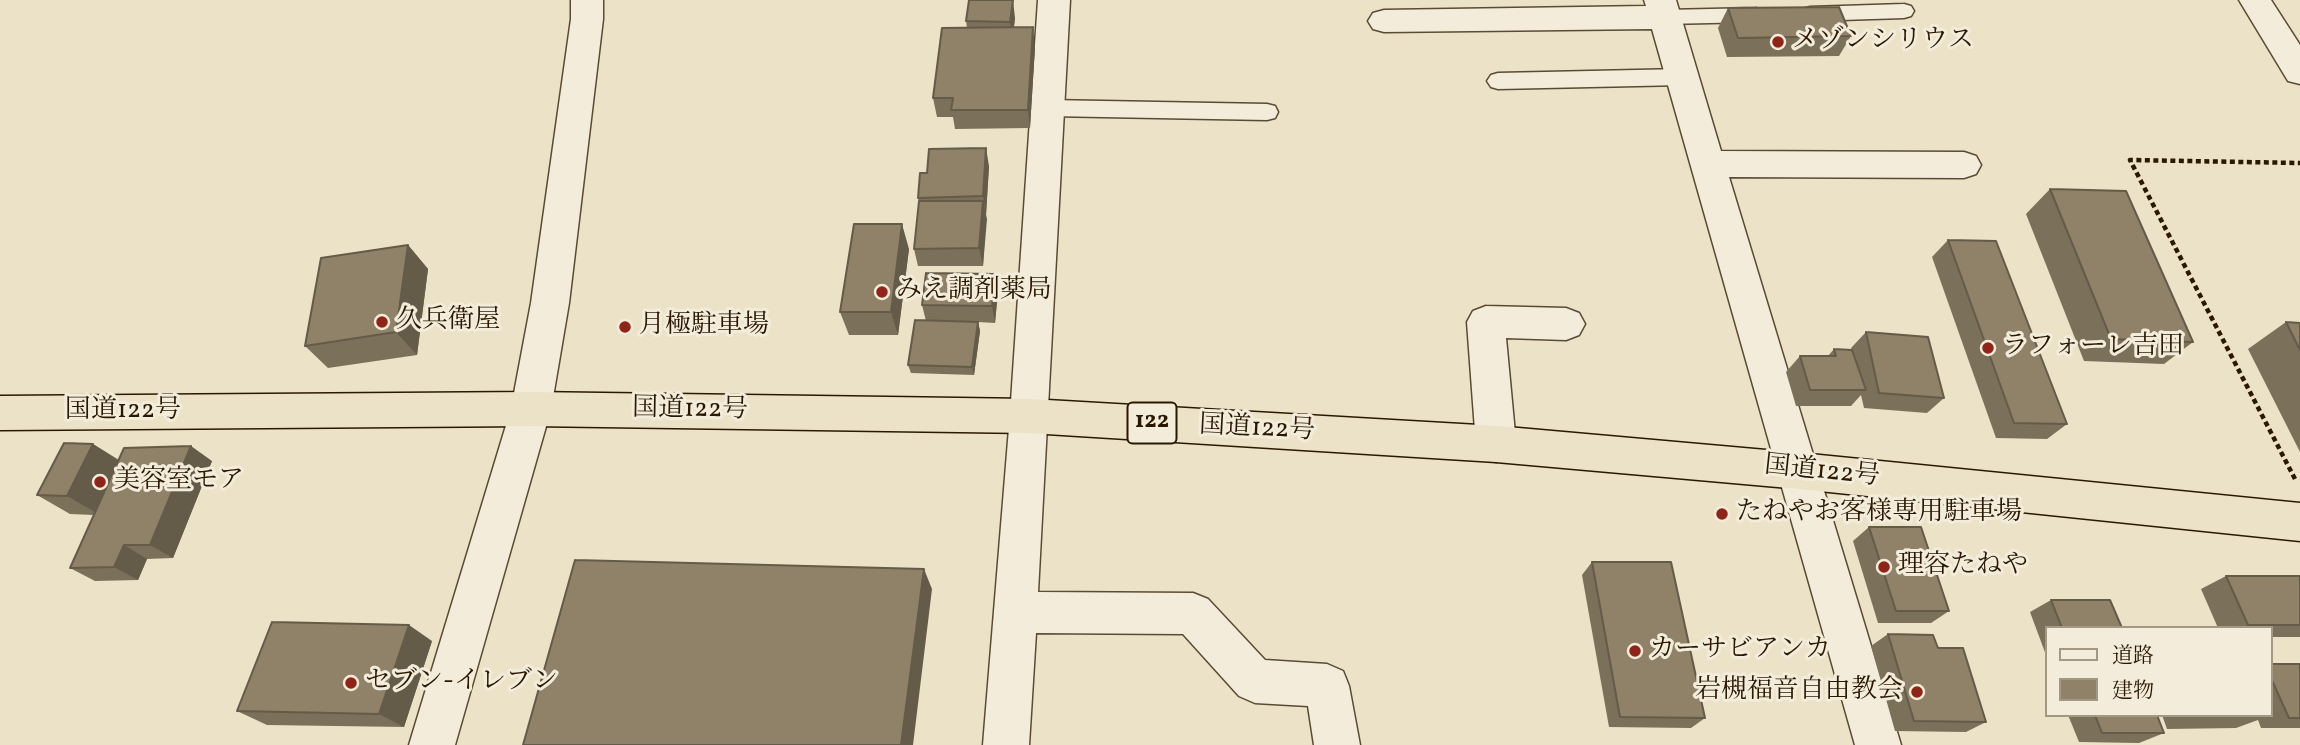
<!DOCTYPE html>
<html>
<head>
<meta charset="utf-8">
<style>
  body { margin:0 }
  #map { position:relative; width:2300px; height:745px; overflow:hidden; background:#ece2c8; font-family:Vollkorn,"Noto Serif JP",serif }
  canvas { display:block }
  .legend { position:absolute; left:2045px; top:626px; width:228px; height:91px; box-sizing:border-box; background:#f3ecdb; border:2px solid #a39884; margin:0; padding:9px 12px; list-style:none; font-size:21px; color:#2a1901 }
  .legend li { display:flex; align-items:center; gap:14px; height:35px }
  .legend b { width:35px; border:2px solid #a39884 }
</style>
</head>
<body>
<div id="map">
<canvas width="2300" height="745"></canvas>
<ul class="legend">
<li><b style="height:9px;background:#f3ecdb"></b>道路</li>
<li><b style="height:19px;background:#8f8268"></b>建物</li>
</ul>
</div>
<script>
const g = document.querySelector('canvas').getContext('2d');
g.lineJoin = 'round';
const toPath = rows => new Path2D(rows.map(r => 'M' + r).join(''));
function trace(path, color, width, dash) { g.strokeStyle = color; g.lineWidth = width; g.lineCap = dash ? 'butt' : 'round'; g.setLineDash(dash || []); g.stroke(path); }
function paint(path, color) { g.fillStyle = color; g.fill(path, 'evenodd'); }
function drawText(font, color, halo, rows, align = 'center') {
  g.font = font + ' Vollkorn,"Noto Serif JP",serif'; g.lineWidth = 6; g.setLineDash([]); g.textBaseline = 'middle'; g.strokeStyle = halo; g.fillStyle = color; for (const [text, x, y, turn = 0] of rows) {
    g.save(); g.translate(x, y); g.rotate((+turn || 0) * Math.PI / 180); g.textAlign = isNaN(turn) ? turn : align; if (halo) g.strokeText(text, 0, 0); g.fillText(text, 0, 0); g.restore();
  }
}
const path = toPath([
  [2295,479,2130,160,2300,163]
]);
const lane = toPath([
  [1904,4,1911,6,1914,11,1911,16,1904,18,1810,21,1803,19,1800,14,1803,9,1810,7,1904,4],
  [1756,8,1763,10,1766,15,1763,20,1756,22,1665,24,1658,22,1655,17,1658,12,1665,10,1756,8],
  [1683,69,1690,72,1694,77,1690,82,1683,85,1498,89,1491,87,1487,81,1491,75,1498,73,1683,69],
  [1048,100,1267,104,1275,106,1278,112,1275,118,1267,120,1048,116,1040,114,1037,108,1040,102,1048,100]
]);
const street = toPath([
  [571,0,603,0,603,19,569,303,551,409,455,745,409,745,511,409,531,303,571,19,571,0],
  [1038,0,1070,0,1038,592,1193,593,1208,599,1265,660,1327,664,1343,671,1349,686,1360,745,1314,745,1308,706,1255,703,1239,696,1183,634,1036,633,1029,745,983,745,1010,416,1038,0],
  [1644,0,1676,0,1721,151,1964,152,1976,156,1981,165,1976,174,1964,178,1729,177,1901,745,1855,745,1652,29,1384,32,1373,29,1368,21,1373,13,1384,10,1646,6,1644,0],
  [2239,0,2271,0,2300,45,2300,84,2288,81,2239,0],
  [1486,306,1566,308,1579,313,1585,324,1579,335,1566,340,1506,338,1516,444,1510,456,1496,462,1482,456,1476,444,1467,322,1473,311,1486,306]
]);
const highway = toPath([
  [531,392,1030,399,1496,426,1800,453,2300,503,2300,541,1800,489,1496,462,1030,433,531,426,0,430,0,396,531,392]
]);
const wall = toPath([
  [1728,8,1851,36,1839,56,1727,57,1718,28],
  [1015,18,1014,27,1035,47,1030,128,955,129,953,117,937,117,933,98,967,28,966,21],
  [989,166,983,266,918,266,914,249,919,203,918,198,927,173],
  [2050,189,2193,342,2164,364,2084,361,2026,214],
  [1948,240,2067,424,2047,439,1996,438,1932,257],
  [408,245,428,269,417,355,328,368,305,346],
  [909,249,898,335,849,335,840,312],
  [995,274,998,291,995,323,978,322,980,331,974,375,911,373,908,365,926,321,922,305],
  [2286,322,2300,323,2300,452,2248,349],
  [1866,332,1944,398,1927,413,1864,408,1861,395,1851,406,1796,406,1786,372,1800,356,1828,356,1834,349,1852,350,1851,348],
  [93,444,119,460,212,461,173,558,147,559,138,580,95,581,70,568,94,515,70,514,37,495],
  [1869,527,1949,611,1931,623,1878,623,1853,541],
  [1592,562,1705,718,1691,728,1609,727,1582,575],
  [2226,576,2300,576,2300,637,2270,637,2270,628,2218,628,2201,589],
  [2051,600,2122,628,2046,628,2046,655,2030,612],
  [1888,634,1938,648,1986,722,1966,732,1895,731,1871,646],
  [432,641,404,727,267,725,237,711],
  [2270,664,2300,664,2300,728,2261,728,2258,720,2236,728,2167,729,2162,715,2270,715],
  [2068,715,2157,715,2164,733,2139,743,2079,742]
]);
const shadedWall = toPath([
  [1013,0,1015,18,1012,41,1010,22],
  [1033,27,1035,47,1030,128,1028,110],
  [986,148,989,166,986,214,983,196],
  [983,201,987,219,983,266,979,248],
  [902,224,909,249,898,335,891,312],
  [408,245,428,269,417,355,396,332],
  [995,274,998,291,995,323,992,306],
  [978,322,980,331,974,375,972,367],
  [93,444,124,464,100,515,67,496],
  [191,446,212,461,173,558,150,545],
  [124,545,147,559,138,580,114,567],
  [924,569,932,589,913,745,901,745],
  [409,625,432,641,404,727,379,714]
]);
const building = toPath([
  [969,0,1013,0,1010,22,966,21,969,0],
  [1839,7,1851,36,1738,38,1728,8,1839,7],
  [1033,27,1028,110,951,110,953,98,933,98,942,28,1033,27],
  [986,148,983,196,918,198,920,173,927,173,929,149,986,148],
  [2050,189,2126,191,2193,342,2111,339,2050,189],
  [919,201,983,201,979,248,914,249,919,201],
  [854,224,902,224,891,312,840,312,854,224],
  [1948,240,1996,241,2067,424,2014,423,1948,240],
  [408,245,396,332,305,346,321,258,408,245],
  [926,273,995,274,992,306,922,305,926,273],
  [915,320,978,322,972,367,908,365,915,320],
  [2286,322,2300,323,2300,350,2286,322],
  [1866,332,1928,337,1944,398,1879,393,1866,332],
  [1834,349,1852,350,1866,390,1810,390,1800,356,1836,356,1834,349],
  [64,443,93,444,67,496,37,495,64,443],
  [191,446,150,545,124,545,114,567,70,568,124,448,191,446],
  [1869,527,1921,527,1949,611,1896,611,1869,527],
  [575,560,924,569,901,745,523,745,575,560],
  [1592,562,1671,562,1705,718,1620,717,1592,562],
  [2226,576,2300,576,2300,625,2248,625,2226,576],
  [2051,600,2110,600,2122,628,2062,628,2051,600],
  [272,622,409,625,379,714,237,711,272,622],
  [1888,634,1933,635,1938,648,1963,648,1986,722,1914,721,1888,634],
  [2270,664,2300,664,2300,718,2289,718,2270,676,2270,664],
  [2095,715,2157,715,2164,733,2102,733,2095,715]
]);
const markers = [
  [1778,42,7,"#8f2418"],
  [882,292,7,"#8f2418"],
  [382,322,7,"#8f2418"],
  [625,327,7,"#8f2418"],
  [1988,348,7,"#8f2418"],
  [100,482,7,"#8f2418"],
  [1722,514,7,"#8f2418"],
  [1884,567,7,"#8f2418"],
  [1635,651,7,"#8f2418"],
  [351,683,7,"#8f2418"],
  [1917,692,7,"#8f2418"]
];
const shields = [
  [1152,423,49]
];
const shieldNames = [
  ["122",1152,423]
];
const poiNames = [
  ["メゾンシリウス",1792,42],
  ["みえ調剤薬局",896,292],
  ["久兵衛屋",396,322],
  ["月極駐車場",639,327],
  ["ラフォーレ吉田",2002,348],
  ["美容室モア",114,482],
  ["たねやお客様専用駐車場",1736,514],
  ["理容たねや",1898,567],
  ["カーサビアンカ",1649,651],
  ["セブン-イレブン",365,683],
  ["岩槻福音自由教会",1903,692,"right"]
];
const streetNames = [
  ["国道122号",690,411,1],
  ["国道122号",123,412],
  ["国道122号",1257,430,3],
  ["国道122号",1822,473,6]
];
trace(lane, '#5a4b33', 3);
trace(street, '#5a4b33', 3);
trace(highway, '#2a1901', 3);
trace(path, '#2a1901', 4.5, [5, 3.5]);
paint(lane, '#f3ecdb');
paint(street, '#f3ecdb');
paint(highway, '#ece2c8');
paint(wall, '#7b7059');
paint(shadedWall, '#645b49');
paint(building, '#8f8268');
trace(building, '#645b49', 2);
for (const [x, y, r, color] of markers) { const dot = new Path2D(); dot.arc(x, y, r, 0, 2 * Math.PI); g.fillStyle = color; g.fill(dot); trace(dot, '#f3ecdb', 2.5); }
for (const [x, y, w] of shields) { const box = new Path2D(); box.roundRect(x - w / 2, y - 20.5, w, 41, 5); g.fillStyle = '#f3ecdb'; g.fill(box); trace(box, '#2a1901', 2); }
drawText('bold 24px', '#2a1901', null, shieldNames);
drawText('26px', '#2a1901', '#f3ecdb', poiNames, 'left');
drawText('26px', '#2a1901', '#f3ecdb', streetNames);
</script>
</body>
</html>
